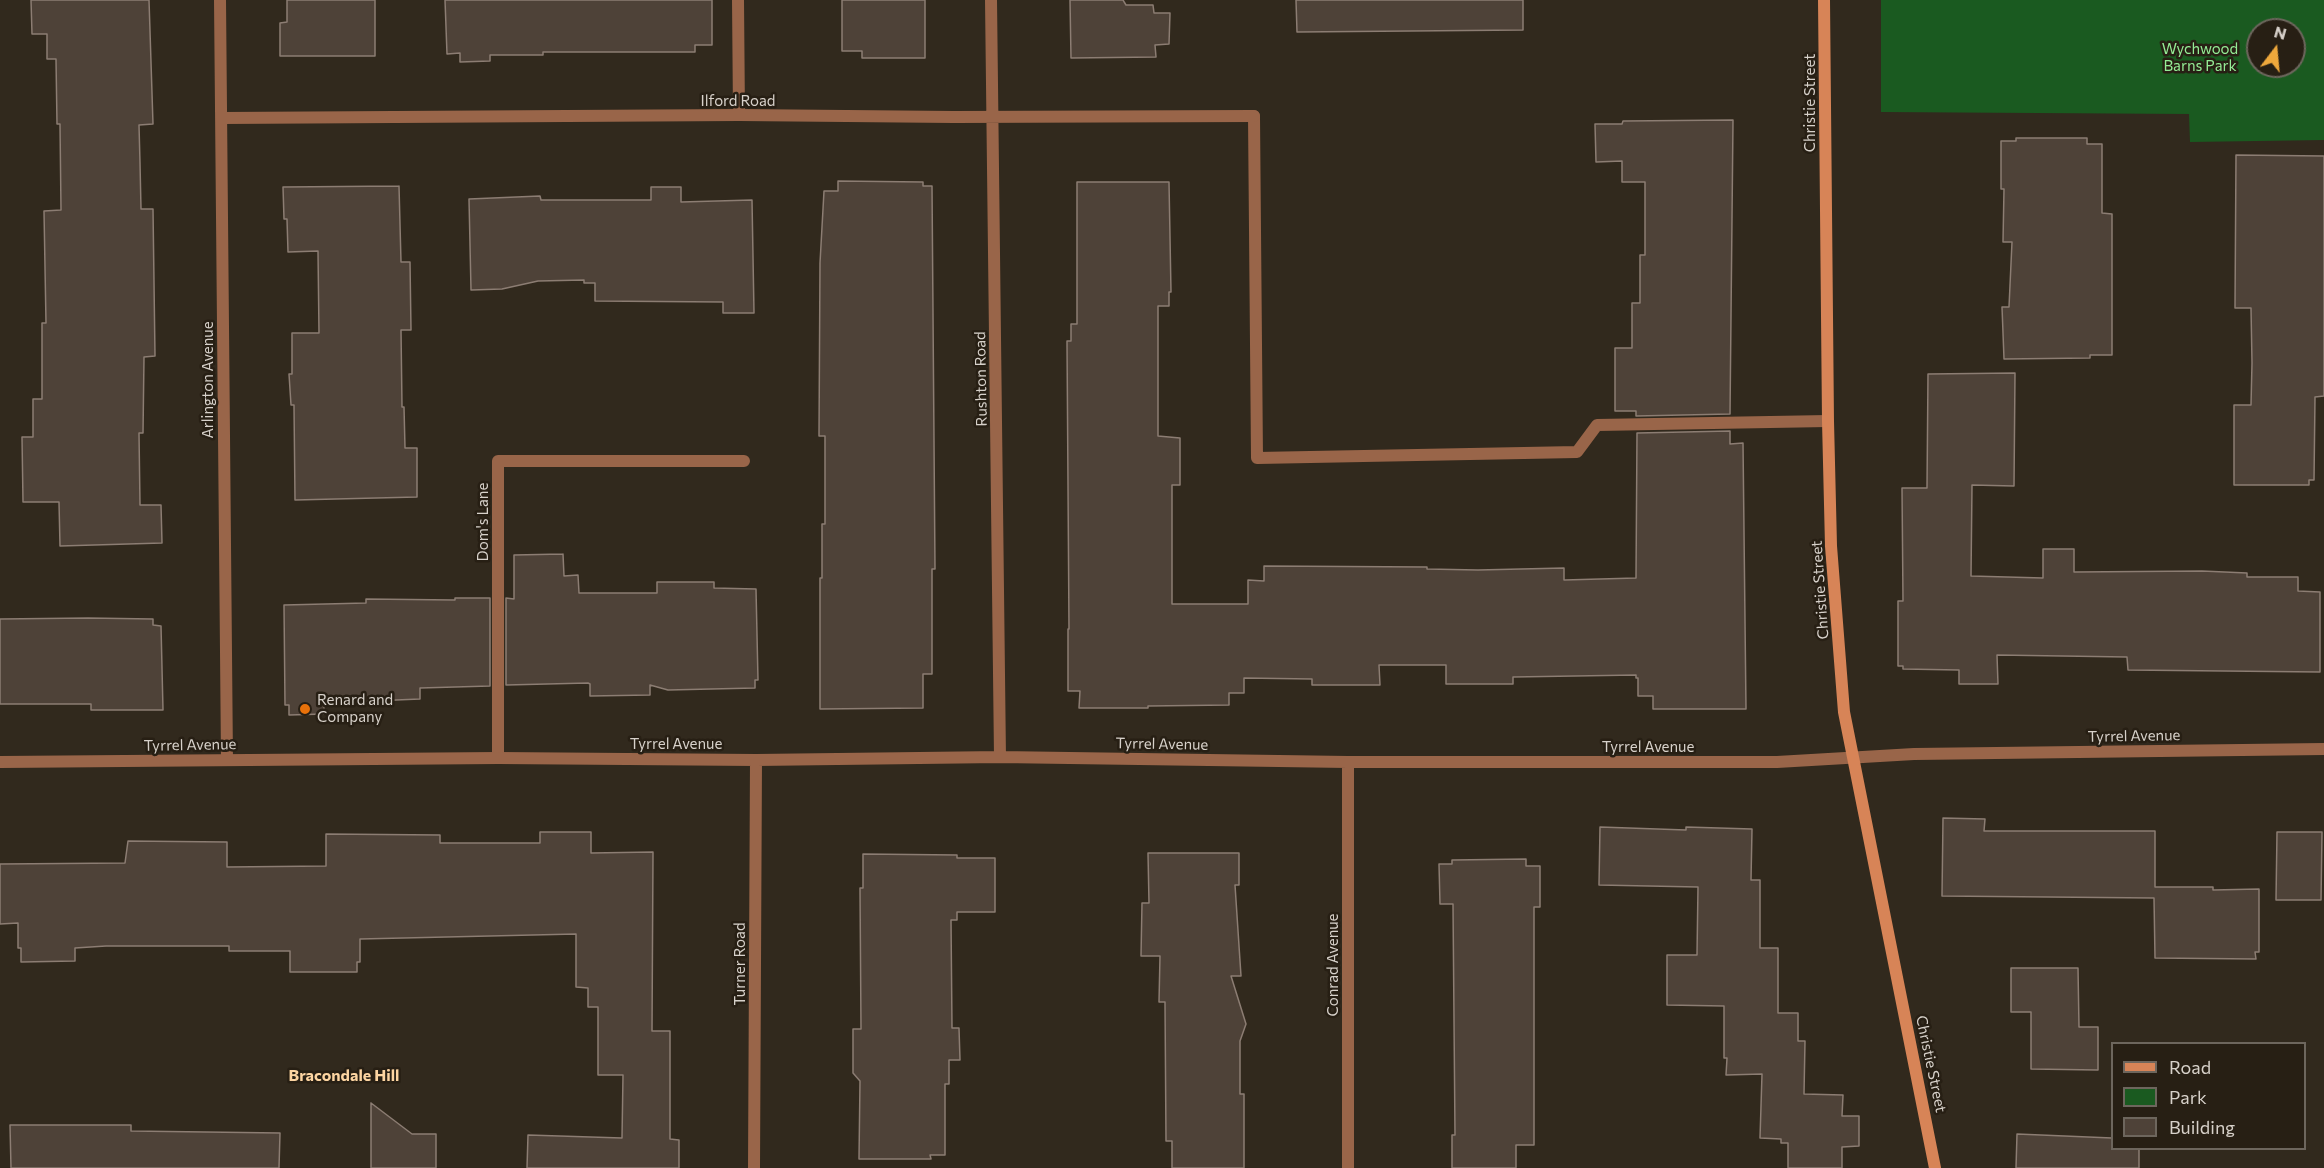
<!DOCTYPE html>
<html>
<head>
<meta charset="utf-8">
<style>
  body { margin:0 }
  #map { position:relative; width:2324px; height:1168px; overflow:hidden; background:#31291d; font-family:Commissioner,sans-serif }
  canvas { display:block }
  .legend { position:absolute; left:2111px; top:1042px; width:195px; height:108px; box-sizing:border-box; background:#271f14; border:2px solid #6d665d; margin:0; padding:8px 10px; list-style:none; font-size:18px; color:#d7d1ca }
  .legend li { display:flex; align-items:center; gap:12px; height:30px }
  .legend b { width:30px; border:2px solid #6d665d }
  .north { position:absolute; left:2246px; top:18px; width:60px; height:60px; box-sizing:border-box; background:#271f14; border:2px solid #6d665d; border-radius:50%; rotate:16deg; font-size:16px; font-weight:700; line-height:24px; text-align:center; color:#d7d1ca }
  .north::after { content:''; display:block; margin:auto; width:21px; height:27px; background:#eea83c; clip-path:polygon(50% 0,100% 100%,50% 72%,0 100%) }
</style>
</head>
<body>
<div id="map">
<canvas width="2324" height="1168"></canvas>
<ul class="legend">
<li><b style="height:8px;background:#d78457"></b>Road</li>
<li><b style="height:16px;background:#1a5a20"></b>Park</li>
<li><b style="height:16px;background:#4e4238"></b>Building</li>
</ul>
<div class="north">N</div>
</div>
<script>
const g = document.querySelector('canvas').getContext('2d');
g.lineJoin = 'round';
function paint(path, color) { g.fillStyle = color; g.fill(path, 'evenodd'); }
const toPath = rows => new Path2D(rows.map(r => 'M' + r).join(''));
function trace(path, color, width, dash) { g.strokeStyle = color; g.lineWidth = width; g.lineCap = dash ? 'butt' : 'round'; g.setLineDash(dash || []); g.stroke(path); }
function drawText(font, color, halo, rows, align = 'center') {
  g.font = font + ' Commissioner,sans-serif'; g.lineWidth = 5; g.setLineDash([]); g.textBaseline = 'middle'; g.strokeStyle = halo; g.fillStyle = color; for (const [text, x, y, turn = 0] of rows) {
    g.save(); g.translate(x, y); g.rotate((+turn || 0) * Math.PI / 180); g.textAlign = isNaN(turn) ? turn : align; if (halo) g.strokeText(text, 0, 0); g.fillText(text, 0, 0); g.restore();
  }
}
const green = toPath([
  [1881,0,2324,0,2324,140,2190,142,2189,114,1881,112],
  [2258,30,2294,30,2294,66,2258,66]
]);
const building = toPath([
  [31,0,149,0,153,124,139,125,140,163,141,209,153,209,155,356,144,357,143,433,139,433,140,505,161,505,162,543,60,546,59,502,23,502,22,437,33,437,33,399,42,399,42,323,46,323,44,211,61,210,60,124,57,124,56,59,47,59,47,34,32,34,31,0],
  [287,0,375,0,375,56,280,56,280,23,287,22,287,0],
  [445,0,712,0,712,45,695,45,695,52,543,52,543,55,490,55,490,61,460,62,460,53,447,54,445,0],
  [842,0,925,0,925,58,862,58,862,51,842,51,842,0],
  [1070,0,1123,0,1126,5,1153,5,1154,13,1170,13,1169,44,1155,45,1156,57,1071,58,1070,0],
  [1296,0,1523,0,1523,30,1297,32,1296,0],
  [1733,120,1730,414,1636,416,1636,411,1615,411,1615,348,1632,348,1632,303,1640,303,1640,255,1645,255,1645,182,1622,182,1622,161,1596,162,1595,124,1622,124,1623,121,1733,120],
  [2016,138,2087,138,2087,144,2102,144,2102,213,2112,214,2112,355,2090,355,2090,358,2004,359,2002,307,2009,307,2012,242,2003,242,2004,189,2001,189,2001,141,2016,141,2016,138],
  [2236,155,2324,156,2324,396,2315,397,2314,480,2309,480,2309,485,2234,485,2234,405,2251,405,2252,363,2251,308,2235,308,2236,155],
  [838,181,923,182,923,186,932,186,935,569,932,569,932,674,923,674,923,708,820,709,820,578,822,578,822,524,825,524,825,436,819,436,820,263,824,191,838,191,838,181],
  [1077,182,1169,182,1171,292,1169,292,1169,306,1158,306,1158,436,1180,438,1180,485,1172,485,1172,604,1248,604,1248,580,1264,581,1264,566,1427,567,1427,569,1478,570,1564,568,1564,580,1636,578,1637,433,1730,431,1730,444,1743,443,1746,709,1653,709,1653,696,1638,696,1638,678,1636,678,1636,675,1513,677,1513,684,1446,684,1446,665,1379,665,1380,685,1312,685,1312,679,1244,678,1244,693,1229,693,1229,705,1148,706,1148,708,1079,708,1080,691,1068,691,1068,629,1069,629,1067,341,1071,341,1071,324,1077,324,1077,182],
  [399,186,401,262,410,262,411,330,401,330,402,407,404,407,405,448,417,448,417,497,295,500,294,405,291,405,289,374,292,374,292,333,319,333,318,251,288,252,287,219,284,219,283,187,399,186],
  [651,187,681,187,681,202,752,200,754,313,723,313,723,302,595,301,595,283,584,283,584,280,538,281,502,289,471,290,469,199,540,196,541,200,651,200,651,187],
  [2015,373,2014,486,1972,485,1971,576,2043,578,2043,549,2074,549,2074,572,2202,571,2247,573,2247,577,2298,577,2298,591,2320,592,2320,672,2128,670,2127,657,1997,655,1998,684,1959,684,1959,670,1903,669,1903,666,1898,666,1898,601,1903,601,1902,488,1927,488,1928,374,2015,373],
  [563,554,564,576,578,575,579,593,657,593,657,582,714,582,714,588,756,589,758,680,755,680,755,688,668,690,650,685,650,695,590,696,590,684,588,683,506,685,506,598,514,599,514,555,563,554],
  [455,598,490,598,490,686,420,688,420,699,324,703,324,714,289,715,289,705,285,705,284,605,366,603,366,599,455,600,455,598],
  [88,618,153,619,153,625,161,626,163,710,91,710,91,704,0,704,0,619,88,618],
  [1943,818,1985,819,1984,831,2155,831,2155,887,2213,887,2213,890,2259,889,2259,952,2255,952,2256,959,2155,958,2154,898,1942,896,1943,818],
  [1600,827,1686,830,1686,827,1752,829,1751,880,1760,880,1760,948,1778,948,1778,1013,1798,1013,1798,1041,1805,1041,1804,1094,1843,1095,1842,1116,1859,1116,1859,1146,1842,1147,1842,1168,1788,1168,1788,1143,1781,1143,1781,1139,1760,1138,1762,1074,1726,1075,1727,1058,1724,1058,1724,1006,1667,1005,1667,955,1697,955,1698,887,1599,885,1600,827],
  [540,832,591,832,591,853,653,852,652,1031,670,1031,670,1139,679,1140,679,1168,527,1168,528,1135,622,1138,623,1075,598,1075,598,1007,588,1007,588,988,576,987,576,934,360,939,360,962,357,962,357,972,290,972,290,951,229,951,229,946,106,946,75,948,75,961,21,962,21,948,18,948,18,923,0,924,0,864,125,863,128,841,227,842,227,867,326,866,326,834,440,835,440,843,540,843,540,832],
  [2277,832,2322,832,2321,900,2276,900,2277,832],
  [1148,853,1239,853,1239,885,1235,885,1241,976,1231,976,1246,1024,1240,1041,1240,1094,1244,1094,1244,1168,1172,1168,1172,1141,1166,1141,1165,1002,1159,1002,1160,956,1141,956,1142,903,1149,903,1148,853],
  [863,854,957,855,957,858,995,858,995,912,957,912,957,920,951,920,952,1028,959,1028,960,1060,949,1060,949,1084,945,1084,945,1155,930,1155,931,1159,859,1159,860,1081,853,1073,853,1029,861,1029,860,888,863,888,863,854],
  [1526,859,1526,866,1540,866,1540,907,1534,907,1534,1145,1516,1145,1516,1168,1452,1168,1452,1135,1455,1135,1453,904,1440,904,1439,864,1452,864,1452,860,1526,859],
  [2011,968,2078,968,2079,1027,2098,1027,2098,1070,2031,1069,2031,1012,2011,1012,2011,968],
  [371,1103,412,1134,436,1134,436,1168,371,1168,371,1103],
  [10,1125,131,1125,131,1131,280,1133,279,1168,11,1168,10,1125],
  [2017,1134,2112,1138,2112,1149,2139,1149,2139,1168,2016,1168,2017,1134]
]);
const lane = toPath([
  [738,0,739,115],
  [1254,116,1257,458,1577,452,1597,425,1828,421],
  [498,758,498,461,744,461]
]);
const street = toPath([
  [220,0,227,760],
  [991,0,1000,757],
  [222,118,739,115,954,117,1254,116],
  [0,762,498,758,756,760,1000,757,1348,762,1777,762,1914,754,2324,749],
  [1348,762,1348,1168],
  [754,1168,756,760]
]);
const secondary = toPath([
  [1824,0,1828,421,1831,546,1844,712,1935,1168]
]);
const markers = [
  [305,709,6,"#e8710a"]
];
const parkNames = [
  ["Wychwood",2200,49],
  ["Barns Park",2200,66]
];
const streetNames = [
  ["Ilford Road",738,101],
  ["Christie Street",1810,103,-90],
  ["Rushton Road",981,379,-91],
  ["Arlington Avenue",208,380,-90],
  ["Dom's Lane",483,522,-90],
  ["Christie Street",1820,590,-94],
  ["Tyrrel Avenue",2134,736,-1],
  ["Tyrrel Avenue",676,744],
  ["Tyrrel Avenue",1162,744,1],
  ["Tyrrel Avenue",190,745,-1],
  ["Tyrrel Avenue",1648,747],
  ["Turner Road",740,964,-90],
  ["Conrad Avenue",1333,965,-90],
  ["Christie Street",1931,1064,78]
];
const poiNames = [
  ["Renard and",317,700],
  ["Company",317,717]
];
const neighbourhoodNames = [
  ["Bracondale Hill",344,1076]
];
paint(green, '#1a5a20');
paint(building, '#4e4238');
trace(building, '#8c7d73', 1.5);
trace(lane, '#996549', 12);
trace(street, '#996549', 12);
trace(secondary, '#d78457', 12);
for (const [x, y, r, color] of markers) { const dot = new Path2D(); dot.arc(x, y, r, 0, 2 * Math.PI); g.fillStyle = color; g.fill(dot); trace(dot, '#271f14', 2); }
drawText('15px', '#94ec95', '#271f14', parkNames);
drawText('15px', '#d7d1ca', '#271f14', streetNames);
drawText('15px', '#d7d1ca', '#271f14', poiNames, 'left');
drawText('bold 16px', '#fcd4a1', '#271f14', neighbourhoodNames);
</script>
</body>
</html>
